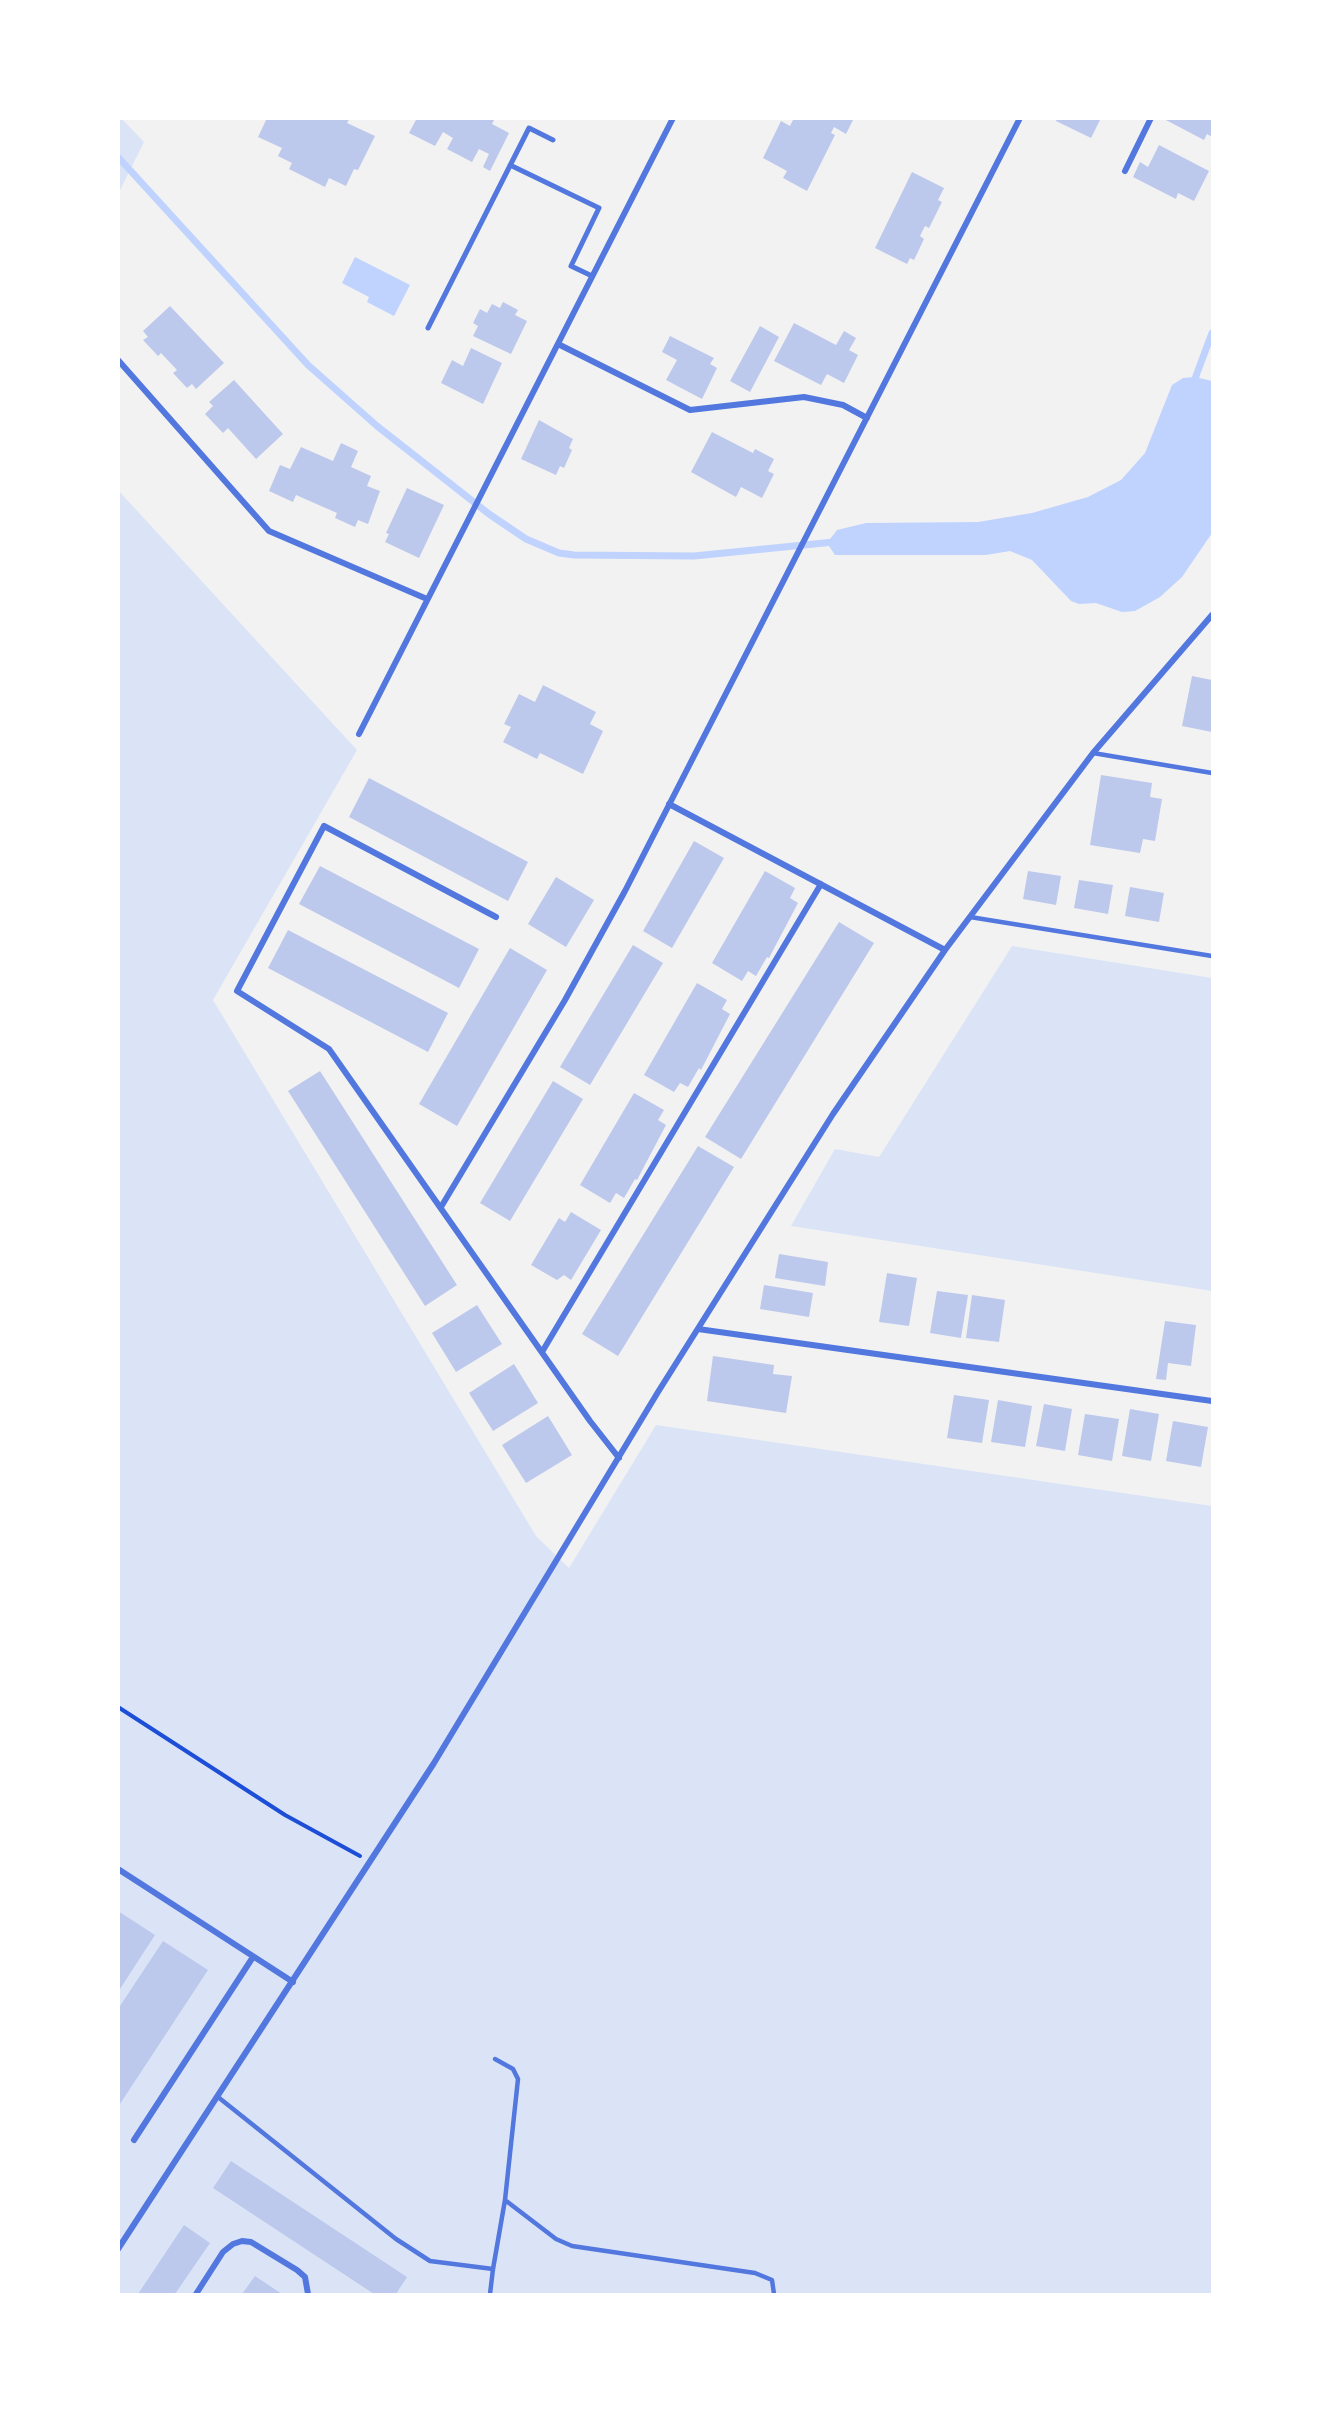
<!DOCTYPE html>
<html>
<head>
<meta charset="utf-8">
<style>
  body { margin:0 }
  #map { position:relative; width:1331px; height:2413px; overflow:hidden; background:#f2f2f2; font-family:Georgia,serif }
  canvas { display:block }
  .frame { position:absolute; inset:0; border:120px solid #fff; pointer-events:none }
</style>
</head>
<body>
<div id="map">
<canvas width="1331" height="2413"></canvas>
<div class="frame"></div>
</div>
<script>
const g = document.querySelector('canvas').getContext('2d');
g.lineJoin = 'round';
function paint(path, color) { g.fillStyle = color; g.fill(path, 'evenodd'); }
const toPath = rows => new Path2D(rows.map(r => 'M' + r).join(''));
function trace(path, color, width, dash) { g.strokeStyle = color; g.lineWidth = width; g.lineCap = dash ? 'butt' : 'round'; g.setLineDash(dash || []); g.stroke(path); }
const green = toPath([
  [119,118,122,119,144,142,119,192],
  [118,490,357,750,213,1000,536,1536,569,1568,656,1425,1212,1506,1212,2294,119,2294],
  [1012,946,1212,978,1212,1291,791,1226,835,1149,879,1157]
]);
const water = toPath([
  [355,257,410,285,394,316,367,302,369,297,342,283],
  [1195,377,1212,381,1212,533,1182,577,1160,597,1135,611,1122,612,1096,603,1079,604,1071,601,1032,560,1010,551,986,555,835,555,827,543,837,530,866,523,978,522,1032,513,1088,497,1121,480,1145,453,1172,385,1183,378]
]);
const stream = toPath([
  [118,157,308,365,377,426,489,514,526,539,559,553,574,555,694,556,834,542],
  [1193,384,1212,333]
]);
const building = toPath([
  [267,118,350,118,347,123,375,136,358,170,354,169,346,186,329,178,325,187,289,169,292,163,278,156,282,148,258,137],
  [417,118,495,118,492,124,509,133,490,171,483,167,489,154,479,149,472,162,447,149,453,138,443,132,435,146,409,133],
  [794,118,854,118,846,134,834,127,831,133,835,135,807,191,783,178,787,171,763,158,781,121,790,126],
  [1057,118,1101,118,1091,138,1056,121],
  [1162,118,1212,118,1212,137,1207,134,1204,140],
  [1159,145,1209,171,1194,201,1178,193,1176,199,1133,177,1140,162,1148,167],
  [912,172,944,188,938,200,942,202,929,228,925,226,920,236,924,239,914,260,910,258,907,264,875,248],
  [503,302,518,310,515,315,527,321,511,354,473,336,478,326,473,323,480,309,487,313,492,304,500,308],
  [170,306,224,363,196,389,192,384,187,388,173,373,177,370,161,353,158,356,143,340,148,337,143,331],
  [794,323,836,345,844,331,856,338,849,350,858,355,844,383,827,374,821,385,774,361],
  [760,326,779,337,750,392,730,381],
  [670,336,714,358,710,364,717,368,702,399,666,380,677,360,662,352],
  [471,348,502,363,483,404,441,383,452,360,463,366],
  [234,380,283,434,256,459,228,428,223,433,205,414,213,406,209,402],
  [539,420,573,439,569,448,572,450,564,468,560,466,556,475,521,459],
  [712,432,753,453,755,449,774,459,768,471,774,474,762,498,741,487,736,497,691,472],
  [341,443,358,451,351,467,371,476,367,486,380,491,368,524,358,520,355,527,335,518,337,513,296,495,293,502,269,491,280,465,290,469,301,447,333,461],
  [407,488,444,505,419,558,385,542,389,534,386,533],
  [1192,676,1212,680,1212,732,1182,726],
  [543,685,596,712,590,724,603,731,583,774,540,753,537,759,503,742,511,727,504,724,519,694,535,702],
  [1101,775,1152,783,1150,797,1162,799,1155,841,1143,839,1140,853,1090,845],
  [369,778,528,862,508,901,349,817],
  [694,841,724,858,672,948,643,931],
  [320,866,479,949,459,988,299,904],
  [765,871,795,888,790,898,798,903,769,958,767,957,756,976,748,971,742,981,712,963],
  [1028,871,1061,876,1056,905,1023,899],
  [556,877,594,900,566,947,528,924],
  [1079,880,1113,885,1108,914,1074,908],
  [1130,887,1164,893,1159,922,1125,916],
  [839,922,874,943,741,1159,705,1137],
  [288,930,448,1013,428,1052,268,968],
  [633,945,663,963,590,1085,560,1067],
  [510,948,547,970,457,1126,419,1104],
  [697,983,727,1000,722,1009,730,1014,701,1070,699,1068,688,1087,680,1083,674,1092,644,1075],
  [320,1071,457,1285,425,1306,288,1091],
  [553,1081,583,1099,510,1221,480,1203],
  [634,1093,664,1110,658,1120,666,1125,637,1180,635,1179,624,1198,616,1193,610,1203,580,1185],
  [698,1146,734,1167,618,1356,582,1334],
  [571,1212,601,1230,571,1280,564,1275,557,1280,531,1265,559,1218,565,1222],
  [779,1254,828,1262,825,1286,775,1278],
  [887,1273,917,1278,909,1326,879,1322],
  [764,1285,813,1293,809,1317,760,1309],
  [937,1291,968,1295,961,1338,930,1333],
  [972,1295,1005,1300,999,1342,966,1338],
  [477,1305,502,1344,456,1372,432,1333],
  [1165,1321,1196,1325,1191,1366,1168,1363,1166,1380,1156,1379],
  [713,1356,774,1365,773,1374,792,1376,786,1413,707,1401],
  [514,1364,538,1403,493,1431,469,1393],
  [954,1395,989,1400,982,1443,947,1438],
  [998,1400,1032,1406,1025,1447,991,1442],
  [1044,1404,1072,1409,1065,1451,1036,1446],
  [1130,1409,1159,1414,1151,1461,1122,1456],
  [1085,1414,1119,1419,1112,1461,1078,1455],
  [548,1416,572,1455,526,1483,502,1445],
  [1173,1421,1208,1427,1201,1467,1166,1461],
  [118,1911,155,1935,118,1992],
  [163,1941,208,1970,118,2107,118,2009],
  [231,2161,407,2277,396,2294,374,2294,213,2188],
  [184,2225,210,2243,175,2294,138,2294],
  [255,2276,282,2294,242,2294]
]);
const path = toPath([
  [118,1707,285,1815,360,1856]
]);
const service = toPath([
  [1093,753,1212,773],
  [970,917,1212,956],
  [495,2059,513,2069,518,2079,505,2200,556,2239,572,2246,755,2273,772,2280,774,2294],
  [218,2097,396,2239,430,2261,493,2269,505,2200],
  [490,2294,493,2269]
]);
const pedestrian = toPath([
  [510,165,599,208,571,266,592,276],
  [428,328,529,128,553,140]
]);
const minor = toPath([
  [1125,171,1151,118],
  [558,344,690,410,804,397,843,405,867,418],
  [118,360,269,531,427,599],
  [359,734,673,118],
  [669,804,945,950],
  [496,917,324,826,237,991,329,1049,590,1421,619,1458],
  [441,1207,565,1000,625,891,1020,118],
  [698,1329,1212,1401],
  [542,1352,821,884],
  [118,1869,293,1982],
  [134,2140,253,1957],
  [118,2249,434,1763,658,1392,833,1114,945,950,1093,753,1212,615],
  [196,2294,223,2252,233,2244,242,2241,251,2242,297,2270,305,2277,308,2294]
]);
paint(green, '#dbe4f7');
paint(water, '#bfd3fe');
trace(stream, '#bfd3fe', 7);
paint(building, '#bdc9ec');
trace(path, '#1d4ed8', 4);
trace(service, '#5277de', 4.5);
trace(pedestrian, '#5277de', 5);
trace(minor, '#5277de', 6);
</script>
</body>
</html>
